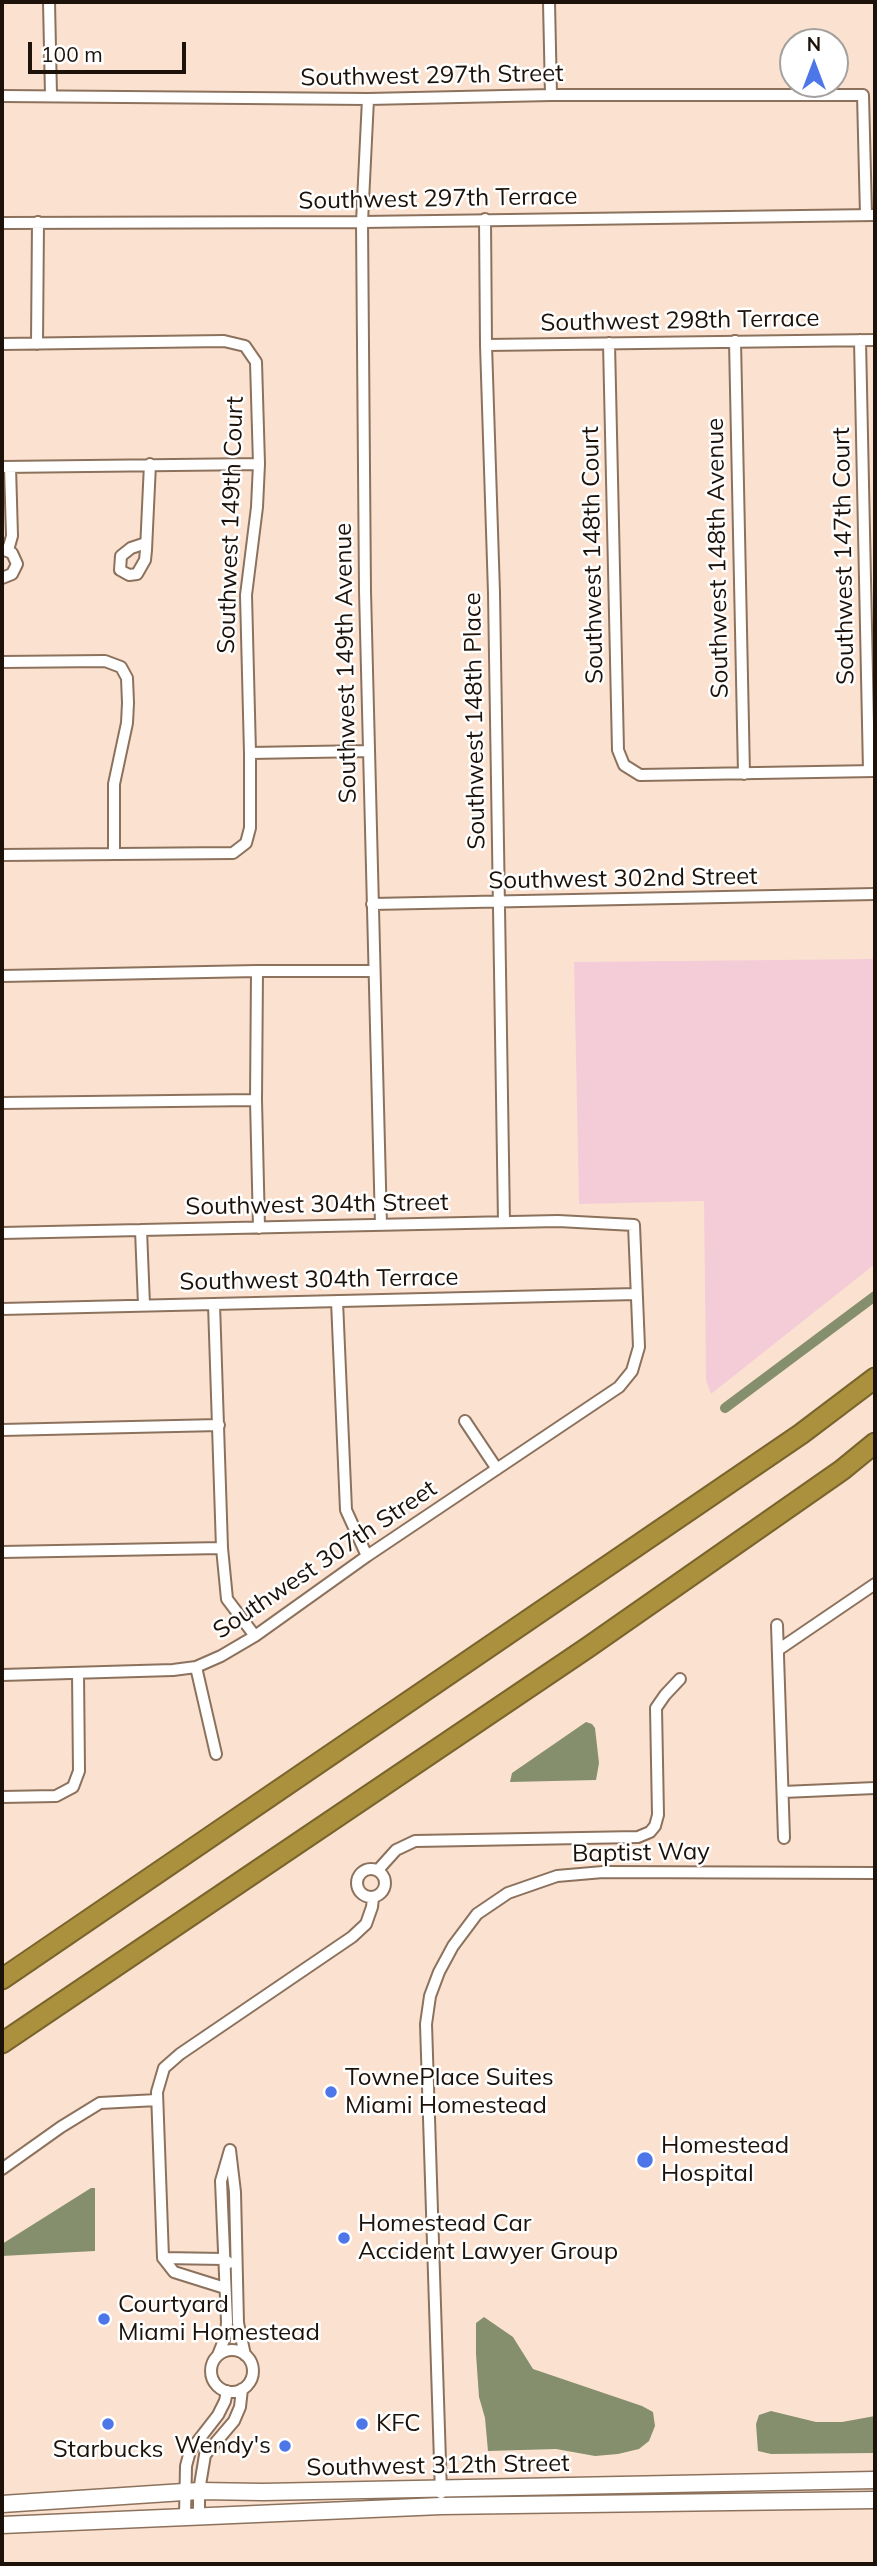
<!DOCTYPE html>
<html>
<head>
<meta charset="utf-8">
<style>
  body { margin:0 }
  #map { position:relative; width:877px; height:2566px; overflow:hidden; background:#fbe2d0; font-family:Mulish,sans-serif }
  canvas { display:block }
  .frame { position:absolute; inset:0; border:4px solid #1c120a; pointer-events:none }
  .north { position:absolute; left:779px; top:28px; width:70px; height:70px; box-sizing:border-box; background:#fff; border:2px solid #a4a09d; border-radius:50%; rotate:0deg; font-size:19px; font-weight:700; line-height:28px; text-align:center; color:#1c120a }
  .north::after { content:''; display:block; margin:auto; width:24px; height:32px; background:#4d76e9; clip-path:polygon(50% 0,100% 100%,50% 72%,0 100%) }
  .scale { position:absolute; left:28px; top:42px; width:158px; height:32px; box-sizing:border-box; border:4px solid #1c120a; border-top:0; padding-left:9px; font-size:21px; line-height:24px; white-space:nowrap; color:#1c120a; -webkit-text-stroke:5px #fff; paint-order:stroke }
</style>
</head>
<body>
<div id="map">
<canvas width="877" height="2566"></canvas>
<div class="frame"></div>
<div class="north">N</div>
<div class="scale">100 m</div>
</div>
<script>
const g = document.querySelector('canvas').getContext('2d');
g.lineJoin = 'round';
function paint(path, color) { g.fillStyle = color; g.fill(path, 'evenodd'); }
const toPath = rows => new Path2D(rows.map(r => 'M' + r).join(''));
function trace(path, color, width, dash) { g.strokeStyle = color; g.lineWidth = width; g.lineCap = dash ? 'butt' : 'round'; g.setLineDash(dash || []); g.stroke(path); }
function drawText(font, color, halo, rows, align = 'center') {
  g.font = font + ' Mulish,sans-serif'; g.lineWidth = 5; g.setLineDash([]); g.textBaseline = 'middle'; g.strokeStyle = halo; g.fillStyle = color; for (const [text, x, y, turn = 0] of rows) {
    g.save(); g.translate(x, y); g.rotate((+turn || 0) * Math.PI / 180); g.textAlign = isNaN(turn) ? turn : align; if (halo) g.strokeText(text, 0, 0); g.fillText(text, 0, 0); g.restore();
  }
}
const green = toPath([
  [875,959,875,1264,711,1394,706,1380,704,1201,579,1204,574,962]
]);
const water = toPath([
  [586,1722,592,1724,595,1728,599,1763,596,1780,510,1782,512,1773],
  [91,2188,95,2188,95,2251,2,2256,2,2244],
  [484,2317,513,2337,533,2369,642,2406,653,2412,655,2426,649,2441,639,2449,618,2454,595,2456,556,2449,488,2451,485,2418,479,2397,476,2354,476,2323],
  [771,2411,816,2422,842,2422,875,2416,875,2453,771,2454,758,2451,756,2424,759,2415]
]);
const canal = toPath([
  [725,1408,875,1296]
]);
const street = toPath([
  [49,2,51,95],
  [549,2,551,95],
  [2,96,368,99,551,95,863,95,866,215],
  [368,99,362,222,365,591,381,1225],
  [485,219,486,345,494,593,504,1222],
  [2,223,362,222,875,215],
  [860,340,869,771],
  [735,341,744,774],
  [609,343,618,750,624,765,640,775,875,771],
  [2,344,224,341,245,346,256,362,259,464,257,507,246,595,250,753,250,828,246,843,233,853,2,855],
  [37,344,38,222],
  [486,345,875,340],
  [2,467,259,464],
  [146,543,131,548,121,556,120,570,129,575,137,574,145,560,146,550,150,464],
  [8,550,12,536,10,467],
  [2,578,12,574,17,564,12,553,2,549],
  [2,662,105,661,121,667,127,678,128,703,127,723,114,784,114,854],
  [250,753,368,751],
  [372,904,875,894],
  [257,971,256,1100,259,1228],
  [2,976,257,971,373,971],
  [2,1103,256,1100],
  [141,1230,144,1305],
  [2,1233,558,1221,634,1225,639,1347,632,1371,619,1387,367,1556,255,1636,221,1656,196,1667,173,1670,2,1675],
  [337,1301,346,1510,367,1556],
  [214,1304,222,1548,227,1599,255,1636],
  [2,1309,636,1294],
  [465,1421,497,1469],
  [2,1430,219,1425],
  [2,1552,222,1548],
  [777,1625,784,1838],
  [778,1650,875,1584],
  [196,1667,216,1754],
  [783,1792,875,1788],
  [2,1797,56,1796,73,1787,79,1771,78,1673],
  '357 1883a14 14 0 1 1 28 0a14 14 0 1 1-28 0Z',
  [378,1870,396,1850,415,1841,638,1837,650,1832,655,1826,658,1815,656,1708,665,1695,680,1679],
  [230,2150,235,2192,238,2323,245,2355],
  [2,2169,61,2127,100,2103,157,2100],
  [163,2258,157,2092,164,2068,180,2054,352,1937,366,1924,372,1907,373,1898],
  [163,2258,224,2259,229,2263],
  [163,2258,174,2272,225,2288],
  '211 2371a21 21 0 1 1 42 0a21 21 0 1 1-42 0Z',
  [218,2355,226,2335,227,2322,221,2181,230,2150],
  [441,2493,426,2024,430,1996,439,1972,453,1946,477,1914,508,1893,557,1876,603,1872,875,1873],
  [199,2515,199,2491,205,2455,234,2421,240,2407,242,2389],
  [185,2516,186,2466,190,2451,218,2415,225,2401,227,2391]
]);
const secondary = toPath([
  [2,2504,199,2491,263,2492,875,2480],
  [2,2525,441,2506,875,2500]
]);
const highway = toPath([
  [2,1979,801,1434,875,1378],
  [2,2043,587,1648,842,1470,875,1443]
]);
const markers = [
  [331,2092,7,"#4d76e9"],
  [645,2160,9,"#4d76e9"],
  [344,2238,7,"#4d76e9"],
  [104,2319,7,"#4d76e9"],
  [108,2424,7,"#4d76e9"],
  [362,2424,7,"#4d76e9"],
  [285,2446,7,"#4d76e9"]
];
const streetNames = [
  ["Southwest 297th Street",432,76,-1],
  ["Southwest 297th Terrace",438,199,-1],
  ["Southwest 298th Terrace",680,321,-1],
  ["Southwest 149th Court",231,525,-88],
  ["Southwest 148th Court",593,555,-91],
  ["Southwest 147th Court",844,556,-91],
  ["Southwest 148th Avenue",718,558,-91],
  ["Southwest 149th Avenue",346,663,-91],
  ["Southwest 148th Place",475,721,-91],
  ["Southwest 302nd Street",623,879,-1],
  ["Southwest 304th Street",317,1205,-1],
  ["Southwest 304th Terrace",319,1280,-1],
  ["Southwest 307th Street",325,1560,-34],
  ["Baptist Way",641,1853,-1],
  ["Southwest 312th Street",438,2466,-1]
];
const poiNames = [
  ["TownePlace Suites",345,2078],
  ["Miami Homestead",345,2106],
  ["Homestead",661,2146],
  ["Hospital",661,2174],
  ["Homestead Car",358,2224],
  ["Accident Lawyer Group",358,2252],
  ["Courtyard",118,2305],
  ["Miami Homestead",118,2333],
  ["KFC",376,2424],
  ["Wendy's",271,2446,"right"],
  ["Starbucks",108,2450,"center"]
];
paint(green, '#f4ccd8');
paint(water, '#858f6d');
trace(canal, '#858f6d', 10);
trace(street, '#8c725d', 14);
trace(secondary, '#8c725d', 19);
trace(highway, '#79642c', 23);
trace(street, '#fff', 10);
trace(secondary, '#fff', 16);
trace(highway, '#ab903e', 19);
for (const [x, y, r, color] of markers) { const dot = new Path2D(); dot.arc(x, y, r, 0, 2 * Math.PI); g.fillStyle = color; g.fill(dot); trace(dot, '#fff', 2.5); }
drawText('24px', '#1c120a', '#fff', streetNames);
drawText('24px', '#1c120a', '#fff', poiNames, 'left');
</script>
</body>
</html>
